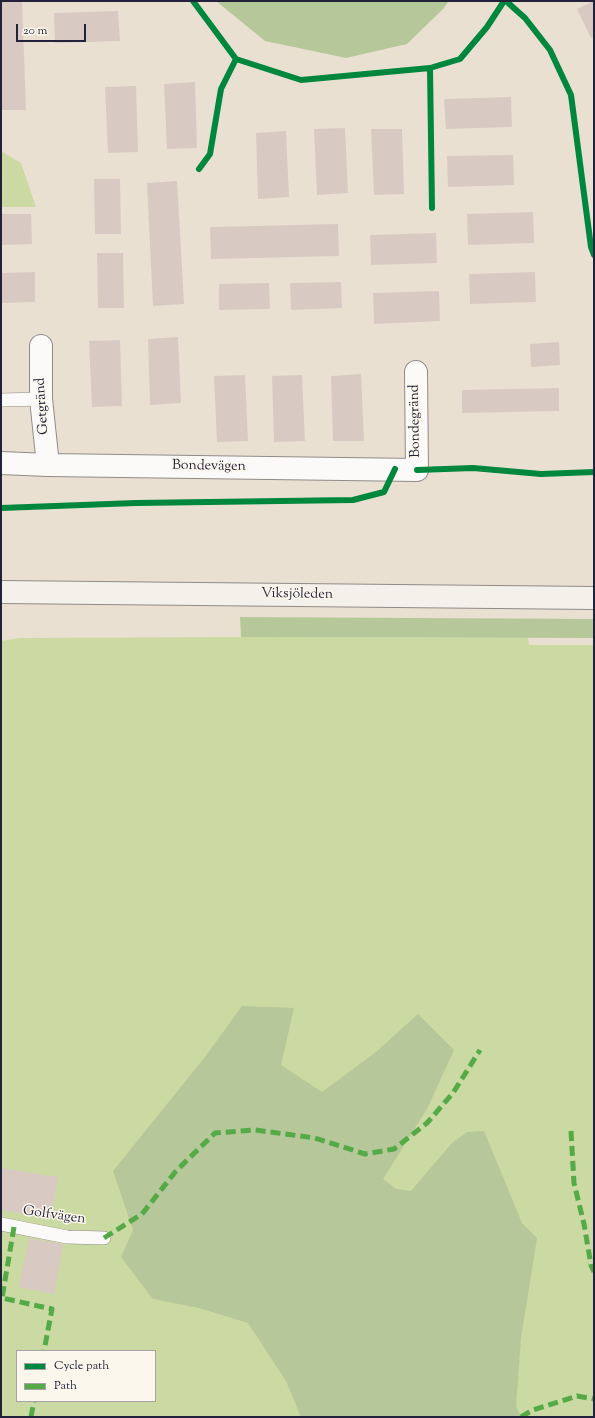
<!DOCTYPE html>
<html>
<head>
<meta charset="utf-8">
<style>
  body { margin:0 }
  #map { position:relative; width:595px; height:1418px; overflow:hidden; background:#eae0d2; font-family:"Sorts Mill Goudy",serif }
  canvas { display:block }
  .frame { position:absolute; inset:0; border:2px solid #22223b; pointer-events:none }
  .legend { position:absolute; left:16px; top:1350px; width:140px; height:52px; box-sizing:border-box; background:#fbf7ec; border:1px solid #a4a2a5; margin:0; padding:5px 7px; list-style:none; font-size:12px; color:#22223b }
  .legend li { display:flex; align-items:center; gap:8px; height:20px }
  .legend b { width:20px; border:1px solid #a4a2a5 }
  .scale { position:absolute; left:16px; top:24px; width:70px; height:18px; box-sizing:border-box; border:2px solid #22223b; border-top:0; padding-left:5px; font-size:12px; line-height:14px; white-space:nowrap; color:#22223b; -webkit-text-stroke:3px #fbf7ec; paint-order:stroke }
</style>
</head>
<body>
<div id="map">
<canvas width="595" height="1418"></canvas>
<div class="frame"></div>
<ul class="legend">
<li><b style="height:5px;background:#00873e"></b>Cycle path</li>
<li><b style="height:5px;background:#53aa46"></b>Path</li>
</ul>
<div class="scale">20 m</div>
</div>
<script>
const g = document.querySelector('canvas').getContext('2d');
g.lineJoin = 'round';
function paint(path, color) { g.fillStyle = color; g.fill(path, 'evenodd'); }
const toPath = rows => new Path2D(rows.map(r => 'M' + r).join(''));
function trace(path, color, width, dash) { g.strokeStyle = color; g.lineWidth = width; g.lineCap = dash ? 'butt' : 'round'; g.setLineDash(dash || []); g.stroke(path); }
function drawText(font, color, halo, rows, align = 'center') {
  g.font = font + ' "Sorts Mill Goudy",serif'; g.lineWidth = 3; g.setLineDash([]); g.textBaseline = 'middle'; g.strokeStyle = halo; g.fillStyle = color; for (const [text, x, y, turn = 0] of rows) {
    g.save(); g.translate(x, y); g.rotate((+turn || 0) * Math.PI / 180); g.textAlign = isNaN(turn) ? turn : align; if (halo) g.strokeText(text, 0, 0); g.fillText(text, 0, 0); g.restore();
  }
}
const green = toPath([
  [1,151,21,163,36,207,1,207],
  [241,637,528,638,529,645,594,645,594,1417,1,1417,1,641,20,638],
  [17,1351,155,1351,155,1401,17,1401]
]);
const forest = toPath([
  [216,1,449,1,443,9,407,44,346,58,265,41],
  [240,617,594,619,594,638,241,637],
  [242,1006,294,1008,281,1065,322,1092,376,1052,418,1014,454,1050,427,1109,383,1179,396,1189,411,1191,452,1143,467,1132,484,1131,522,1223,537,1238,521,1338,516,1406,521,1417,301,1417,286,1381,248,1323,199,1308,153,1299,121,1257,133,1230,113,1171,205,1057]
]);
const building = toPath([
  [1,1,22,1,26,110,1,110],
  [594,1,594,36,591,38,577,9],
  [118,11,120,41,55,43,54,13],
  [195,82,197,148,167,149,164,84],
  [136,86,138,152,108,153,105,87],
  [511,97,512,127,446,129,444,99],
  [345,128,348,193,317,195,314,129],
  [371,129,402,129,404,194,374,195],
  [286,131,289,197,258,199,256,133],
  [513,155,514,185,448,187,447,156],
  [94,179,120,179,121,234,95,234],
  [177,181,184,304,153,306,147,183],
  [533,212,534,243,468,245,467,214],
  [1,214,31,214,32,244,1,245],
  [338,224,339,256,211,259,210,227],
  [436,233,437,263,371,265,370,235],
  [97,253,123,253,124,308,98,308],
  [35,272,35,302,1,303,1,273],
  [535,272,536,302,470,304,469,274],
  [341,282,342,308,291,310,290,283],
  [269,283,270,309,219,310,219,284],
  [439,291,440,321,374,324,373,293],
  [178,337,181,403,150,405,148,339],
  [120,340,122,406,92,407,89,341],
  [559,342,560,365,531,367,530,344],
  [361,374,364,441,333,441,331,376],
  [245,375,248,441,217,442,214,376],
  [302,375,305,441,274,442,272,376],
  [559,388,559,411,462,413,462,390],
  [1,1168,58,1177,51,1218,1,1210],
  [29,1238,63,1244,54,1294,19,1287]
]);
const lane = toPath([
  [1,400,41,399],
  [1,1224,67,1237,104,1238]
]);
const street = toPath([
  [41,346,41,399,48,465],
  [1,463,48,465,417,470,416,372]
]);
const secondary = toPath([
  [1,592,594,598]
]);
const quiet = toPath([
  [571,1131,574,1183,584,1224,591,1265,594,1272],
  [14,1227,2,1298,52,1309,44,1351],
  [104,1238,142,1214,176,1171,215,1133,255,1130,315,1138,365,1154,394,1149,427,1123,453,1093,480,1050],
  [31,1417,34,1401],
  [521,1417,533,1410,577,1396,594,1399]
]);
const cycleway = toPath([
  [193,1,236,59,301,80,430,68,460,59,487,27,504,1],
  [506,1,525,18,550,50,571,95,591,247,594,255],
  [430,68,432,208],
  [199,169,210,154,221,89,236,59],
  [417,470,473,468,541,474,594,472],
  [1,508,136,503,353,500,384,492,395,469]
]);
const streetNames = [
  ["Getgränd",43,406,-94],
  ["Bondegränd",416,421,-91],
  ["Bondevägen",209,467,1],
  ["Viksjöleden",297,595,1],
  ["Golfvägen",54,1216,8]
];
paint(green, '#cbd9a2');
paint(forest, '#b6c899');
paint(building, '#d9c9c3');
trace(lane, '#908b87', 14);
trace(street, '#908b87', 24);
trace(secondary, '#908b87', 24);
trace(lane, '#fcfaf8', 13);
trace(street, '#fcfaf8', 22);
trace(secondary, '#f4f0ea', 22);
trace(quiet, '#53aa46', 5, [10, 5]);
trace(cycleway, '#00873e', 6);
drawText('14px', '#22223b', '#fbf7ec', streetNames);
</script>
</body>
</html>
